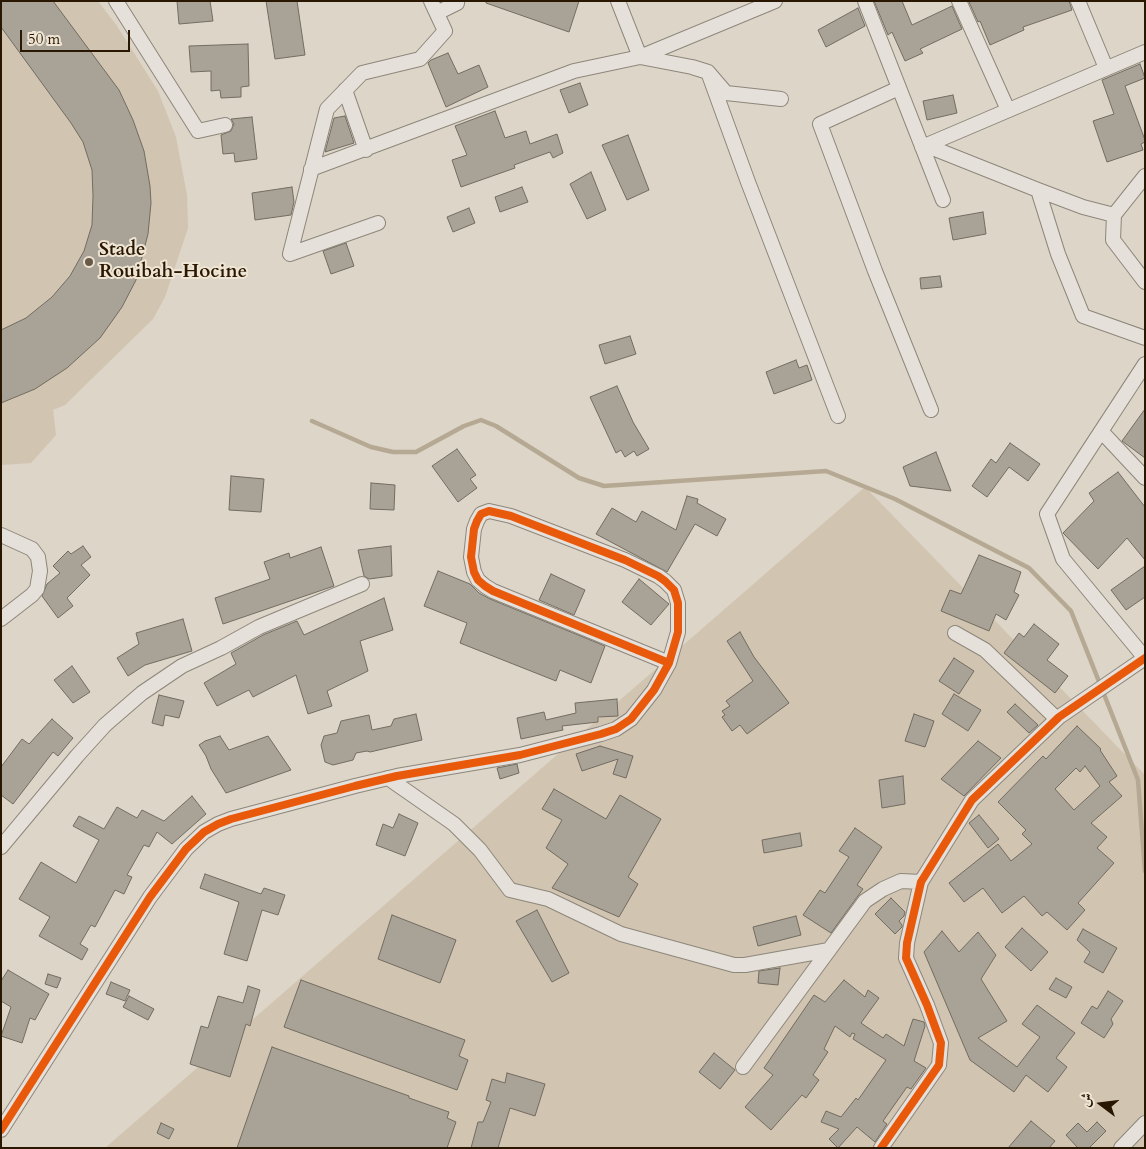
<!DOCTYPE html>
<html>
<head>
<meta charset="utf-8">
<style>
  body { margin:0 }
  #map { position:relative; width:1146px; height:1149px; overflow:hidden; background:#ddd5c7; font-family:Cardo,Amiri,serif }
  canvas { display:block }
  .frame { position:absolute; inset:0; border:2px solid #291701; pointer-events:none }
  .north { position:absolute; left:1076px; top:1079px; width:50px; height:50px; -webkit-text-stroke:4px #efe5d4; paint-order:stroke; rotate:285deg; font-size:14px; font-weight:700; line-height:20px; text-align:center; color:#291701 }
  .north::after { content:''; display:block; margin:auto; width:18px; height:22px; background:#291701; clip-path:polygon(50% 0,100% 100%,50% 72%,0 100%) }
  .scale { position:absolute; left:20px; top:30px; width:110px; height:22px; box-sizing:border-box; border:2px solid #291701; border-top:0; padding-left:6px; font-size:15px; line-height:18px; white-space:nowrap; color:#291701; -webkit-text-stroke:4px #efe5d4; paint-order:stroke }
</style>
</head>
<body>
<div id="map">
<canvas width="1146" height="1149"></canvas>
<div class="frame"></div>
<div class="north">ش</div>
<div class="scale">50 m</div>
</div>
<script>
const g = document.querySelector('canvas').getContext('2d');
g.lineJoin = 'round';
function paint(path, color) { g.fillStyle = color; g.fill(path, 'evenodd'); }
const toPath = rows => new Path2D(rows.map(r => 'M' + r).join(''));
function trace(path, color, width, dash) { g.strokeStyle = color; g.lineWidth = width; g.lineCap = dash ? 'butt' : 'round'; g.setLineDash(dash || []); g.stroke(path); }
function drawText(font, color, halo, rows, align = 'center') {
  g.font = font + ' Cardo,serif'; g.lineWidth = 4; g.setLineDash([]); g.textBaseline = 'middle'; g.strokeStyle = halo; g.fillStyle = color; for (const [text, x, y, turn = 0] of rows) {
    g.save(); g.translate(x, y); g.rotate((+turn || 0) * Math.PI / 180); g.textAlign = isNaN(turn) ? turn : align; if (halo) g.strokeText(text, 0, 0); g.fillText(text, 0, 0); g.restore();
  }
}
const green = toPath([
  [1,1,98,1,117,26,158,91,176,137,187,195,188,228,165,297,153,319,65,405,53,410,56,435,31,463,1,465],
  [865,487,1145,775,1145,1148,105,1148]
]);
const stream = toPath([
  [312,421,371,447,393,452,416,452,464,426,481,420,496,426,579,478,604,486,826,471,895,499,1029,568,1071,611,1138,780,1145,871]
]);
const building = toPath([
  [1,1,53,1,119,90,133,120,144,151,150,186,151,203,148,234,136,280,122,307,100,338,67,368,35,389,1,403,1,330,26,318,52,297,70,276,84,251,92,225,93,196,92,170,83,142,71,123,1,27,1,1],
  [177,1,210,1,213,21,179,24,177,1],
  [266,1,297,1,305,55,275,59,266,1],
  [486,1,579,1,569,32,486,3,486,1],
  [874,1,902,1,912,25,952,6,962,29,920,49,923,53,905,61,892,32,888,35,874,1],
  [974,1,1069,1,1072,10,1023,27,1024,30,990,45,980,21,978,22,969,2,974,1],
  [858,8,865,26,826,47,818,30,858,8],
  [248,44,249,86,241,87,241,97,221,98,220,90,211,91,211,71,191,72,189,46,248,44],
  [448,53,458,74,479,65,488,87,446,107,428,63,431,60,448,53],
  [1140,64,1145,78,1125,86,1145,140,1145,142,1141,144,1143,150,1107,162,1093,121,1114,114,1102,80,1140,64],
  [580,83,588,105,569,113,560,90,580,83],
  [953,95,957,113,927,120,923,101,953,95],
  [495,111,505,138,526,131,530,144,557,134,563,153,553,158,550,152,514,165,515,168,461,187,452,160,467,155,455,126,495,111],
  [345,116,354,143,325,152,334,118,345,116],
  [252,117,257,159,235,162,234,153,223,154,221,135,231,131,234,124,231,119,252,117],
  [628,135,649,190,627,200,602,145,628,135],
  [591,172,606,210,587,219,570,184,591,172],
  [292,187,294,202,291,215,255,220,252,193,292,187],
  [522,187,528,202,500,212,495,197,522,187],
  [469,208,475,223,453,232,447,217,469,208],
  [983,212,986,234,953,240,949,218,983,212],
  [346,243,354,266,331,274,323,251,346,243],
  [940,276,942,287,921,289,920,278,940,276],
  [630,336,636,354,605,364,599,345,630,336],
  [796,360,799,368,807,365,812,380,774,394,766,372,796,360],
  [617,386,633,422,649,449,637,456,634,451,625,457,621,450,616,453,590,397,617,386],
  [1145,409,1145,458,1122,441,1145,409],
  [1010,443,1040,464,1028,481,1009,467,987,497,972,486,991,459,996,463,1010,443],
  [457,449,476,475,470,479,477,488,458,502,432,466,457,449],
  [936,452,951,491,910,486,903,467,936,452],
  [1118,472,1145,507,1145,560,1127,538,1098,569,1063,533,1094,501,1089,493,1118,472],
  [231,476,264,479,261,512,229,510,231,476],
  [371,483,395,485,394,510,370,509,371,483],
  [687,496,698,499,697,503,726,519,717,536,695,524,667,572,596,534,612,508,636,522,642,511,676,530,687,496],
  [83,546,91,557,81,565,90,575,67,598,73,606,58,618,42,596,47,584,60,573,53,566,68,551,71,554,83,546],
  [391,546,392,576,369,579,364,576,358,550,391,546],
  [321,547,334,586,223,624,215,598,270,579,264,562,289,553,290,558,321,547],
  [979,555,1021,572,1014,592,1019,595,1006,620,996,614,989,631,941,611,950,590,961,594,979,555],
  [1145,566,1145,597,1126,610,1111,590,1145,566],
  [438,571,470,584,479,593,490,599,605,646,591,683,560,670,556,681,460,643,467,623,424,606,438,571],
  [551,574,585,590,574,615,539,600,551,574],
  [639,579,669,604,651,625,622,602,639,579],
  [384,598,393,630,360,641,368,671,327,691,332,706,308,714,296,675,253,697,249,690,217,706,204,683,236,664,231,653,263,635,297,621,304,635,384,598],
  [183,619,192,651,145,665,128,676,117,658,139,644,136,633,183,619],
  [1034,624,1059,644,1047,660,1068,676,1055,693,1004,653,1019,633,1024,637,1034,624],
  [740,632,754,657,789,703,747,734,740,725,732,731,722,717,725,715,722,711,730,706,726,701,753,681,727,641,740,632],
  [954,658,974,671,959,694,939,681,954,658],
  [72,666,90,692,73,703,54,680,72,666],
  [954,694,981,710,968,731,942,714,954,694],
  [159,695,184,701,179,718,165,715,163,726,152,723,159,695],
  [617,699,618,716,598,717,598,722,562,726,563,730,521,739,517,718,544,712,546,720,576,713,575,703,617,699],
  [1015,704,1038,725,1029,733,1007,712,1015,704],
  [416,714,422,740,370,752,367,751,356,753,353,760,333,765,325,762,321,745,324,736,337,733,341,721,369,715,372,730,391,726,394,719,416,714],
  [914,714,934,721,925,747,905,741,914,714],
  [52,719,73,738,58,756,53,752,13,804,1,795,1,767,22,739,29,744,52,719],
  [1077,726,1101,749,1100,750,1117,776,1109,782,1122,796,1091,823,1107,837,1097,848,1114,863,1078,903,1085,910,1067,930,1047,912,1042,916,1024,896,1002,913,983,888,964,902,949,883,998,844,1011,861,1032,844,1022,834,1026,830,998,802,1043,756,1046,759,1077,726],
  [1085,766,1100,786,1074,810,1055,789,1076,768,1080,772,1085,766],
  [220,736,229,750,268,736,291,770,226,793,211,769,206,756,199,745,205,741,220,736],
  [978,741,1001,758,964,796,941,779,978,741],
  [600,746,633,756,626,778,613,774,618,759,582,771,576,754,600,746],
  [517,764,519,773,500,779,497,768,517,764],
  [903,776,905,804,882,808,879,780,903,776],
  [554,789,606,819,620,795,661,819,628,877,638,884,619,917,552,888,568,864,546,848,562,820,542,809,554,789],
  [192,796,206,814,172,844,157,832,149,847,144,845,127,875,132,877,124,894,115,890,95,927,91,925,80,944,88,949,82,960,39,936,50,917,19,899,41,862,76,883,99,840,73,826,79,816,104,829,117,807,137,818,142,810,164,821,192,796],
  [399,814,418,823,405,856,376,845,383,824,393,828,399,814],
  [979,815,999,839,988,848,969,823,979,815],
  [855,828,882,847,857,885,863,889,831,933,803,915,820,890,825,893,849,857,839,851,855,828],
  [800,833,802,846,764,853,762,840,800,833],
  [205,874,261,894,264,888,285,895,278,915,262,910,247,961,224,954,239,902,200,888,205,874],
  [891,898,905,912,904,916,899,921,902,925,902,927,895,934,875,914,891,898],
  [537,910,569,973,552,982,516,921,537,910],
  [392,915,456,940,440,983,378,959,392,915],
  [796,916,801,935,758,946,753,927,796,916],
  [1022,928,1048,952,1031,971,1005,947,1022,928],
  [1083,929,1117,948,1103,973,1084,962,1090,952,1077,940,1083,929],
  [942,931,959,952,978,932,996,955,981,979,1007,1021,978,1038,1017,1067,1040,1037,1022,1024,1037,1005,1075,1033,1056,1058,1067,1067,1048,1092,1026,1075,1014,1092,970,1060,924,952,942,931],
  [780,968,778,985,758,983,759,971,780,968],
  [8,970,49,994,35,1020,30,1018,22,1043,1,1036,11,1007,1,1001,1,981,8,970],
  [48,974,61,978,57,988,45,984,48,974],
  [1056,978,1072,987,1066,998,1049,989,1056,978],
  [301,980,465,1040,459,1056,468,1060,457,1090,284,1027,301,980],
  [844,980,865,997,868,990,879,998,861,1023,883,1038,886,1034,904,1046,913,1019,924,1022,925,1026,914,1061,926,1068,911,1089,907,1087,883,1121,887,1124,875,1142,857,1127,838,1148,829,1139,839,1129,821,1122,826,1111,841,1117,856,1098,858,1100,886,1060,853,1039,855,1034,852,1033,850,1037,835,1026,824,1049,828,1052,813,1075,819,1080,806,1098,802,1095,771,1130,745,1107,773,1075,764,1068,814,995,825,1002,844,980],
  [111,982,130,990,125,1001,106,994,111,982],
  [248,986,260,990,250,1026,246,1024,230,1077,190,1064,201,1026,208,1028,218,996,243,1003,248,986],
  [1108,991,1123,1001,1111,1019,1113,1024,1104,1038,1081,1023,1092,1006,1097,1009,1108,991],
  [129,996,154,1009,148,1020,123,1007,129,996],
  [272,1047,409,1096,409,1098,449,1112,447,1118,456,1122,447,1148,237,1148,272,1047],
  [714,1053,735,1070,720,1089,699,1072,714,1053],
  [507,1073,545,1084,535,1116,510,1108,498,1148,471,1148,478,1122,483,1122,491,1102,486,1100,492,1079,505,1083,507,1073],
  [1031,1121,1055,1141,1049,1148,1008,1148,1031,1121],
  [1097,1122,1106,1131,1089,1148,1078,1148,1066,1135,1078,1123,1087,1132,1097,1122],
  [161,1123,174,1129,169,1139,157,1133,161,1123]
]);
const minor = toPath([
  [116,1,198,131,225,125],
  [618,1,640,57],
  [865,1,943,200],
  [959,1,1008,110],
  [1078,1,1106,68],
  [437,13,457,3,457,1],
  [640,57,692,67,708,72,726,93,781,99],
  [708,72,748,182,838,416],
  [899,88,820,124,875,271,931,410],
  [345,90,366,150],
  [925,145,1038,190,1083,207,1114,215],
  [922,147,1145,52],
  [311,169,574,71,640,57,775,1],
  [1145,176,1114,215,1113,240,1145,282],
  [1038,190,1058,254,1083,316,1145,338],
  [290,254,327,109,362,73,420,59,445,31,431,1],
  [290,254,378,223],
  [1145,364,1047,514,1063,559,1145,658],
  [1101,431,1145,478],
  [1,535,32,549,38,557,40,571,37,589,32,595,1,619],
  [955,633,985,650,1057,719],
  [388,778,454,824,480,850,510,890,548,899,621,934,734,965,745,965,829,950],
  [1,847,77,756,105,725,142,693,182,666,221,648,259,627,362,584],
  [743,1067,865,901,883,889,901,881,921,882],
  [1,1130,150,897,186,849,204,832,218,824,231,819,355,786,397,776,520,755,601,734,616,729,631,719,654,690,669,663,678,632,678,603,674,590,665,581,658,576,625,560,511,516,489,511,481,514,477,521,474,529,471,557,474,572,478,580,485,586,493,591,669,663],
  [881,1148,939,1065,941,1043,927,1005,906,958,907,943,921,882,972,800,1059,717,1145,658],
  [1121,1148,1145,1123]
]);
const cycleway = toPath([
  [1,1130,150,897,186,849,204,832,218,824,231,819,355,786,397,776,520,755,601,734,616,729,631,719,654,690,669,663,678,632,678,603,674,590,665,581,658,576,625,560,511,516,489,511,481,514,477,521,474,529,471,557,474,572,478,580,485,586,493,591,669,663],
  [881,1148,939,1065,941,1043,927,1005,906,958,907,943,921,882,972,800,1059,717,1145,658]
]);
const markers = [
  [89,262,5,"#685a46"]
];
const poiNames = [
  ["Stade",99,251],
  ["Rouibah-Hocine",99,273]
];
paint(green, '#d1c4b0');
trace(stream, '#b6a993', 4.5);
paint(building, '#a9a297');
trace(building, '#736c61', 1);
trace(minor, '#8d867b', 16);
trace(minor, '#e5e1da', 14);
trace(cycleway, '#e8590c', 8);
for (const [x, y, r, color] of markers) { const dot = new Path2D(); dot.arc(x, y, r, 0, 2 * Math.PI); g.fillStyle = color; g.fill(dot); trace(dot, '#efe5d4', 2); }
drawText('bold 19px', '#291701', '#efe5d4', poiNames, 'left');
</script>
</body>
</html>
